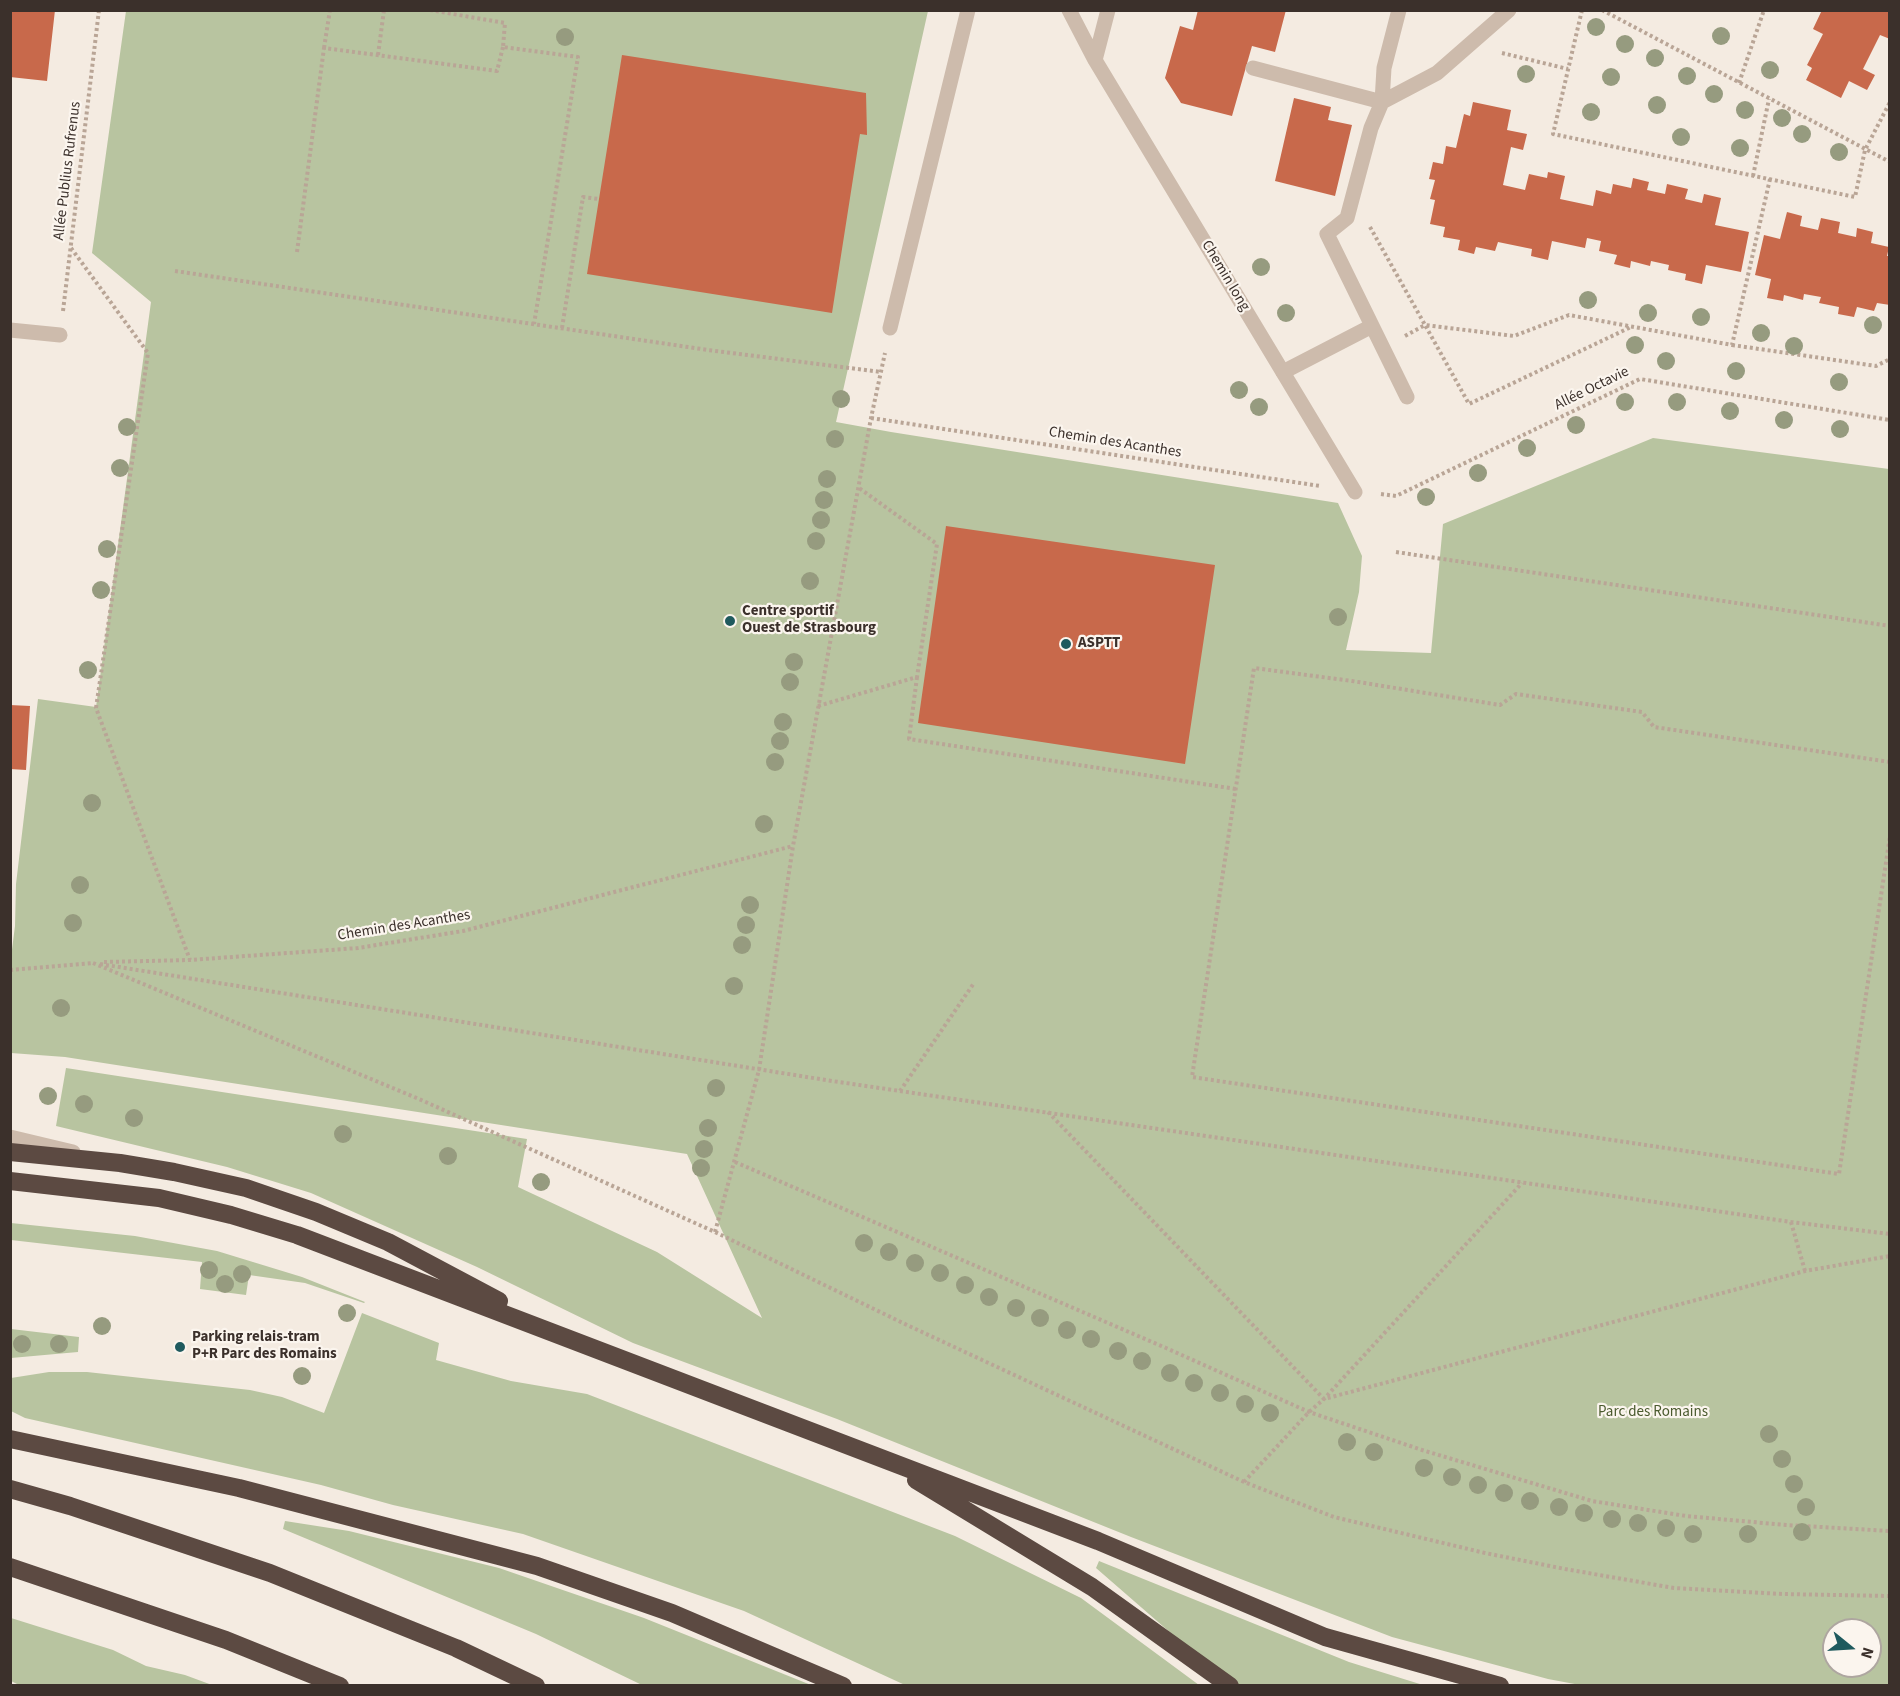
<!DOCTYPE html>
<html>
<head>
<meta charset="utf-8">
<style>
  body { margin:0 }
  #map { position:relative; width:1900px; height:1696px; overflow:hidden; background:#f4ebe1; font-family:"Source Sans 3",sans-serif }
  canvas { display:block }
  .frame { position:absolute; inset:0; border:12px solid #3b302b; pointer-events:none }
  .north { position:absolute; left:1822px; top:1618px; width:60px; height:60px; box-sizing:border-box; background:#fbf5ee; border:2px solid #aea6a0; border-radius:50%; rotate:108deg; font-size:16px; font-weight:700; line-height:24px; text-align:center; color:#3b302b }
  .north::after { content:''; display:block; margin:auto; width:21px; height:27px; background:#1f5a5e; clip-path:polygon(50% 0,100% 100%,50% 72%,0 100%) }
</style>
</head>
<body>
<div id="map">
<canvas width="1900" height="1696"></canvas>
<div class="frame"></div>
<div class="north">N</div>
</div>
<script>
const g = document.querySelector('canvas').getContext('2d');
g.lineJoin = 'round';
function paint(path, color) { g.fillStyle = color; g.fill(path, 'evenodd'); }
const toPath = rows => new Path2D(rows.map(r => 'M' + r).join(''));
function trace(path, color, width, dash) { g.strokeStyle = color; g.lineWidth = width; g.lineCap = dash ? 'butt' : 'round'; g.setLineDash(dash || []); g.stroke(path); }
function drawText(font, color, halo, rows, align = 'center') {
  g.font = font + ' "Source Sans 3",sans-serif'; g.lineWidth = 4.5; g.setLineDash([]); g.textBaseline = 'middle'; g.strokeStyle = halo; g.fillStyle = color; for (const [text, x, y, turn = 0] of rows) {
    g.save(); g.translate(x, y); g.rotate((+turn || 0) * Math.PI / 180); g.textAlign = isNaN(turn) ? turn : align; if (halo) g.strokeText(text, 0, 0); g.fillText(text, 0, 0); g.restore();
  }
}
const green = toPath([
  [126,11,928,11,836,422,891,432,1338,503,1362,556,1359,592,1346,650,1431,653,1443,524,1653,438,1889,469,1889,1685,1580,1685,1548,1679,1392,1637,1131,1537,837,1419,633,1343,477,1267,311,1193,227,1167,56,1126,66,1068,527,1139,518,1187,657,1252,762,1318,687,1154,65,1057,11,1053,10,965,15,926,16,884,38,699,96,707,151,302,92,253],
  [1834,1630,1870,1630,1870,1666,1834,1666],
  [11,1223,135,1236,217,1251,302,1277,365,1302,364,1303,305,1283,249,1275,246,1295,200,1289,202,1262,11,1240],
  [362,1313,439,1343,436,1360,511,1381,587,1394,955,1536,1081,1598,1199,1685,905,1685,744,1611,523,1534,393,1505,321,1485,25,1418,11,1411,11,1378,49,1372,87,1372,250,1390,282,1397,324,1413],
  [11,1329,79,1337,78,1352,11,1358],
  [285,1521,349,1531,499,1568,644,1618,811,1685,642,1685,536,1634,283,1529],
  [1099,1561,1349,1662,1423,1685,1234,1685,1226,1681,1096,1568],
  [11,1618,113,1650,146,1666,185,1675,212,1685,19,1685,11,1681]
]);
const building = toPath([
  [10,10,55,10,47,81,10,77],
  [1198,10,1286,10,1275,52,1252,46,1232,116,1181,103,1165,78,1180,26,1193,30],
  [1822,10,1890,10,1890,39,1880,35,1863,69,1875,75,1867,90,1849,81,1841,98,1806,80,1812,68,1807,65,1823,34,1813,29],
  [622,55,866,93,867,135,860,134,832,313,587,274],
  [1294,98,1331,107,1328,120,1352,125,1335,196,1275,181],
  [1473,102,1511,110,1507,130,1527,134,1523,150,1511,147,1503,185,1525,190,1529,174,1547,178,1548,172,1565,176,1560,199,1593,206,1596,190,1611,194,1613,184,1631,188,1633,178,1649,182,1647,190,1665,194,1667,184,1688,189,1685,199,1702,203,1704,194,1721,198,1715,225,1749,232,1741,272,1706,265,1702,284,1685,280,1686,274,1668,270,1669,265,1651,261,1650,266,1631,261,1630,268,1614,264,1617,255,1599,251,1601,241,1587,238,1585,248,1552,241,1548,260,1531,256,1532,249,1498,242,1495,251,1476,247,1474,254,1458,250,1460,240,1443,237,1445,227,1430,224,1435,200,1430,199,1435,180,1429,179,1433,162,1443,164,1446,146,1456,148,1464,114,1470,116],
  [1787,212,1802,216,1800,226,1818,230,1821,218,1840,222,1838,233,1856,237,1857,228,1873,232,1871,243,1889,247,1887,256,1890,256,1890,305,1877,303,1874,311,1857,307,1854,317,1838,314,1839,307,1819,303,1821,297,1804,294,1803,300,1784,295,1783,301,1767,298,1771,279,1755,275,1764,235,1780,239],
  [946,526,1215,565,1185,764,918,723],
  [10,705,30,706,26,770,10,769]
]);
const path = toPath([
  [430,10,505,23,503,47,578,57,534,324],
  [1582,10,1553,134,1855,197,1865,150,1890,102],
  [1602,10,1890,162],
  [324,48,330,10],
  [1502,53,1568,69],
  [378,55,384,10],
  [1739,83,1764,10],
  [1753,176,1769,99],
  [1370,227,1425,325,1514,336,1569,315,1732,345,1770,179],
  [71,248,148,353,96,708,190,960],
  [297,252,324,48,497,71,503,47],
  [175,271,708,350,881,372],
  [63,311,99,10],
  [562,328,583,197,599,199],
  [1405,336,1425,325,1469,404,1631,327],
  [1732,345,1876,366,1890,359],
  [871,418,1320,486],
  [1381,494,1396,496,1640,379,1890,420],
  [1396,552,1890,626],
  [917,677,909,739,1236,789],
  [818,706,917,677,937,544,859,488],
  [1890,762,1654,727,1642,712,1516,694,1500,705,1352,681,1254,668,1192,1077,1839,1174,1890,836],
  [104,962,190,960,358,948,463,931,793,846],
  [93,963,419,1099,715,1232,907,1325,1244,1482,1334,1517,1485,1553,1565,1569,1674,1588,1782,1594,1890,1596],
  [100,964,832,1081,1791,1222,1890,1234],
  [10,970,93,963],
  [900,1091,974,983],
  [1048,1112,1324,1399,1805,1271,1890,1256],
  [735,1162,1166,1348,1309,1412,1422,1450,1592,1501,1686,1516,1786,1525,1890,1531],
  [1791,1222,1805,1271],
  [715,1232,759,1070,793,846,871,418,885,353],
  [1244,1482,1309,1412,1324,1399,1522,1183]
]);
const lane = toPath([
  [1253,68,1382,102,1384,68,1399,10],
  [890,328,968,10],
  [1283,372,1372,326],
  [1407,397,1327,234,1347,218,1371,128,1382,102,1437,73,1509,10],
  [10,1137,73,1152]
]);
const street = toPath([
  [1069,10,1095,60,1355,492],
  [1095,60,1108,10],
  [10,330,60,335]
]);
const highway = toPath([
  [10,1152,120,1163,174,1172,246,1188,316,1212,388,1242,499,1301],
  [10,1181,159,1198,231,1215,297,1235,1098,1541,1325,1637,1500,1686],
  [10,1439,239,1488,537,1566,672,1613,843,1686],
  [916,1480,1092,1587,1230,1686],
  [10,1489,70,1506,270,1573,456,1648,536,1686],
  [10,1567,226,1640,340,1686]
]);
const trees = [
  [1596,27],
  [1721,36],
  [565,37],
  [1625,44],
  [1655,58],
  [1770,70],
  [1526,74],
  [1687,76],
  [1611,77],
  [1714,94],
  [1657,105],
  [1745,110],
  [1591,112],
  [1782,118],
  [1802,134],
  [1681,137],
  [1740,148],
  [1839,152],
  [1261,267],
  [1588,300],
  [1286,313],
  [1648,313],
  [1701,317],
  [1873,325],
  [1761,333],
  [1635,345],
  [1794,346],
  [1666,361],
  [1736,371],
  [1839,382],
  [1239,390],
  [841,399],
  [1625,402],
  [1677,402],
  [1259,407],
  [1730,411],
  [1784,420],
  [1576,425],
  [127,427],
  [1840,429],
  [835,439],
  [1527,448],
  [120,468],
  [1478,473],
  [827,479],
  [1426,497],
  [824,500],
  [821,520],
  [816,541],
  [107,549],
  [810,581],
  [101,590],
  [1338,617],
  [794,662],
  [88,670],
  [790,682],
  [783,722],
  [780,741],
  [775,762],
  [92,803],
  [764,824],
  [80,885],
  [750,905],
  [73,923],
  [746,925],
  [742,945],
  [734,986],
  [61,1008],
  [716,1088],
  [48,1096],
  [84,1104],
  [134,1118],
  [708,1128],
  [343,1134],
  [704,1149],
  [448,1156],
  [701,1168],
  [541,1182],
  [864,1243],
  [889,1252],
  [915,1263],
  [209,1270],
  [940,1273],
  [242,1274],
  [225,1284],
  [965,1285],
  [989,1297],
  [1016,1308],
  [347,1313],
  [1040,1318],
  [102,1326],
  [1067,1330],
  [1091,1339],
  [22,1344],
  [59,1344],
  [1118,1351],
  [1142,1361],
  [1170,1373],
  [302,1376],
  [1194,1383],
  [1220,1393],
  [1245,1404],
  [1270,1413],
  [1769,1434],
  [1347,1442],
  [1374,1452],
  [1782,1459],
  [1424,1468],
  [1452,1477],
  [1794,1484],
  [1478,1485],
  [1504,1493],
  [1530,1501],
  [1559,1507],
  [1806,1507],
  [1584,1513],
  [1612,1519],
  [1638,1523],
  [1666,1528],
  [1802,1532],
  [1693,1534],
  [1748,1534]
];
const markers = [
  [730,621,6,"#1f5a5e"],
  [1066,644,6,"#1f5a5e"],
  [180,1347,6,"#1f5a5e"]
];
const streetNames = [
  ["Allée Publius Rufrenus",68,171,-83],
  ["Chemin long",1225,276,59],
  ["Allée Octavie",1592,389,-26],
  ["Chemin des Acanthes",1115,443,9],
  ["Chemin des Acanthes",404,926,-9]
];
const poiNames = [
  ["Centre sportif",742,612],
  ["Ouest de Strasbourg",742,629],
  ["ASPTT",1078,644],
  ["Parking relais-tram",192,1338],
  ["P+R Parc des Romains",192,1355]
];
const parkNames = [
  ["Parc des Romains",1653,1413]
];
paint(green, '#b8c4a0');
paint(building, '#c8694b');
trace(path, '#b9a596', 4, [3, 3]);
trace(lane, '#cdbbac', 15);
trace(street, '#cdbbac', 15);
trace(highway, '#5c4a42', 18);
g.fillStyle = '#969b7f';
for (const [x, y] of trees) { g.beginPath(); g.arc(x, y, 9, 0, 2 * Math.PI); g.fill(); }
for (const [x, y, r, color] of markers) { const dot = new Path2D(); dot.arc(x, y, r, 0, 2 * Math.PI); g.fillStyle = color; g.fill(dot); trace(dot, '#fbf5ee', 2); }
drawText('15px', '#3b302b', '#fbf5ee', streetNames);
drawText('bold 15px', '#3b302b', '#fbf5ee', poiNames, 'left');
drawText('15px', '#4a5a2e', '#fbf5ee', parkNames);
</script>
</body>
</html>
